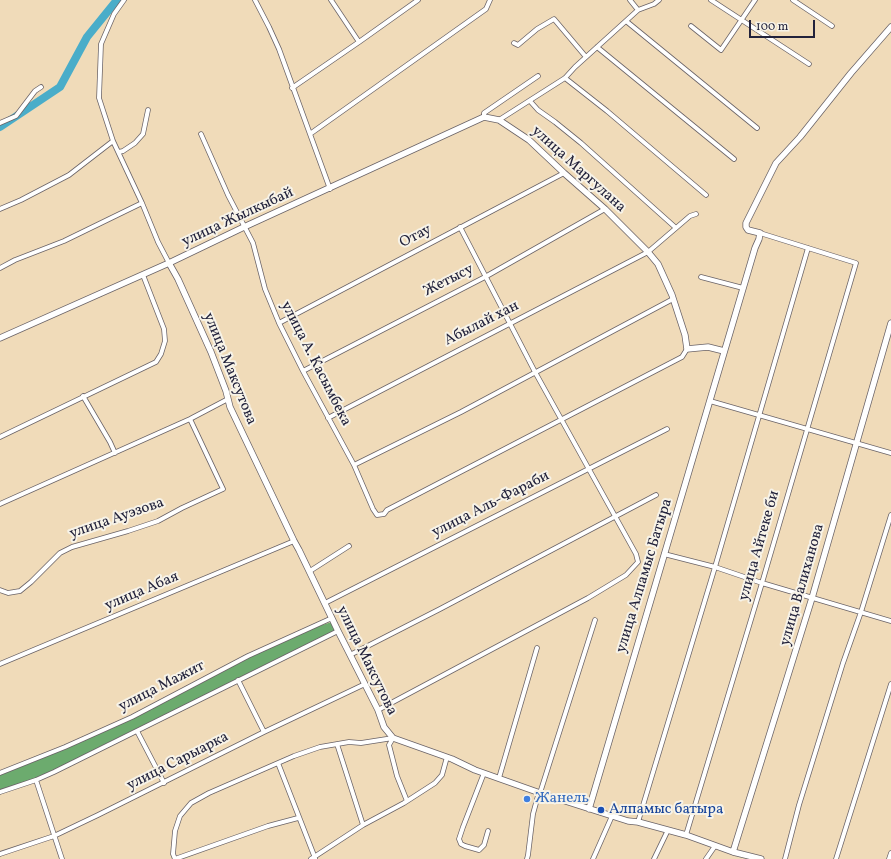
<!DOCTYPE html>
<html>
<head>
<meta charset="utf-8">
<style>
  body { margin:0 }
  #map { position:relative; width:891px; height:859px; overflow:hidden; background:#f0dbb9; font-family:Vollkorn,serif }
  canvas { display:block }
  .scale { position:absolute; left:749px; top:20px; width:66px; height:18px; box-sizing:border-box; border:2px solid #22223b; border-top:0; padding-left:5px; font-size:12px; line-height:14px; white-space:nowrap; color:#22223b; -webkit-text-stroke:3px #f7f3e8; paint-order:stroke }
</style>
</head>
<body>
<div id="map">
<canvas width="891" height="859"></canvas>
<div class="scale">100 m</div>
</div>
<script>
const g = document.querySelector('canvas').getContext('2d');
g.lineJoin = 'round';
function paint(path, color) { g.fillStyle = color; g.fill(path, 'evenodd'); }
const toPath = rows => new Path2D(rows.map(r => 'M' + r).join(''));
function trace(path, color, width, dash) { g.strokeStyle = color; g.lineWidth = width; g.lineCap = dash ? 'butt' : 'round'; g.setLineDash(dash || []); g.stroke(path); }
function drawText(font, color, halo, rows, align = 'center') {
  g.font = font + ' Vollkorn,serif'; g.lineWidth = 4; g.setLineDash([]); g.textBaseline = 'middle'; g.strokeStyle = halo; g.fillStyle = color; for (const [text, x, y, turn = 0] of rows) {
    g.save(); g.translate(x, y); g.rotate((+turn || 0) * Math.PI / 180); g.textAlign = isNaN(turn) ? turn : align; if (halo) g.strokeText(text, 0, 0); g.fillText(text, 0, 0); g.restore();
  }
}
const forest = toPath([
  [335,621,339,630,137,732,37,778,0,791,0,772,132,717,248,657,303,631]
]);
const river = toPath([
  [0,127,60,87,87,37,117,0]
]);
const street = toPath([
  [124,0,114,14,101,44,99,98,113,141,142,203,158,242,169,263],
  [255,0,269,27,279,49,330,189],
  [331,0,359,42,418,0],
  [630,0,638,10],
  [711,0,809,64],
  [793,0,832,26],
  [626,21,757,128],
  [691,26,721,50,755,0],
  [514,43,518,45,537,29,554,19,586,57],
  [597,47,734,159],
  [565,78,607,111,706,195],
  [292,88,359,42],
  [530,101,538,110,555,122,581,143,676,228],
  [484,117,484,113,538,76],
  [499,120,565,78,575,67,638,10,654,4,659,0],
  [0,123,16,116,35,91,41,87],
  [201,134,228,195,253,243,265,289,279,323,303,371,354,465,373,509,377,515,384,514,387,510,682,357,687,349],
  [310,134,486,9,490,0],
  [119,152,123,151,135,143,143,134,148,110],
  [0,209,21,200,69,175,113,141],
  [0,268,15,260,64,241,142,203],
  [701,277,743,288],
  [279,323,564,173],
  [303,371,485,277,605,209],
  [83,396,110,442,115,453],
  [710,401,891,453],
  [328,418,648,252,690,216,696,214],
  [0,437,156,362,161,354,165,341,164,329,143,275],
  [354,465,461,412,673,299],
  [0,504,190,419,228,399],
  [664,554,715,567,762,583,891,621],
  [310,571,349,546],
  [0,590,8,593,20,591,31,582,60,553,72,547,128,531,158,521,182,508,223,489,190,419],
  [325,603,667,429],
  [350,655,440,609,656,495],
  [0,664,294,541],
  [238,680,264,732],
  [378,710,588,598,626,575,638,562,636,554,535,372,460,227],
  [137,731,164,783],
  [393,738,389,745,397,776,407,801],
  [337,744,363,825],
  [278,763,315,858],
  [0,773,65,747,132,717,248,656,332,618],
  [484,773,463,827,459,839,461,844,465,846,479,850,484,845,488,831],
  [499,778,537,648],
  [36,780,62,859],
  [0,792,36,780,54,772,338,631],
  [540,793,595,620],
  [638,822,715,567,808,248],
  [686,835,762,583,856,263,760,233],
  [0,854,54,836,98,815,264,732,365,684],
  [175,859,173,854,175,831,180,816,191,803,209,793,294,756,320,747,349,742,361,743,393,738],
  [175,859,268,826,298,818],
  [311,859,363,825,404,803,435,783,442,775,447,757],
  [527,859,528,855,533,814,539,792],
  [593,859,612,816],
  [654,859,668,830],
  [706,859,715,846],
  [785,859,799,805,843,663,861,612,891,515],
  [836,859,891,684],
  [889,859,891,853]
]);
const secondary = toPath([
  [169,263,178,279,211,352,226,391,230,407,294,541,299,550,338,631,378,710,384,727,393,738,452,759,475,770,540,793,628,821,638,822,686,835,733,852,761,859],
  [0,338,169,263,244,227,484,117,499,120,529,140,564,173,605,209,648,252,658,264,672,295,685,335,687,349,708,347,724,351],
  [589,809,755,248,759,239,760,233,748,230,746,227,746,223,776,163,800,137,851,73,891,27],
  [733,852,812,598,891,323]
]);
const markers = [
  [527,799,4,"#3f7fe0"],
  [601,810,4,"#1a4fb4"]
];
const streetNames = [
  ["улица Маргулана",578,170,42],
  ["улица Жылкыбай",238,218,-25],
  ["Отау",416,237,-28],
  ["Жетысу",449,281,-27],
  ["Абылай хан",482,324,-27],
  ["улица А. Касымбека",315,364,63],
  ["улица Максутова",229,369,68],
  ["улица Аль-Фараби",491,505,-27],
  ["улица Ауэзова",117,519,-19],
  ["улица Айтеке би",760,546,-74],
  ["улица Алпамыс Батыра",645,576,-73],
  ["улица Валиханова",803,585,-74],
  ["улица Абая",142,592,-23],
  ["улица Максутова",366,661,64],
  ["улица Мажит",162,687,-27],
  ["улица Сарыарка",178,762,-27]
];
const shopNames = [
  ["Жанель",535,799]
];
const transitNames = [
  ["Алпамыс батыра",609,810]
];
paint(forest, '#6cab6e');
trace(river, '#4aadc9', 8);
trace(street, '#6a6367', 5.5);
trace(secondary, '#6a6367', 7);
trace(street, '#fff', 4);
trace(secondary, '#fff', 5.5);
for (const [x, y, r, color] of markers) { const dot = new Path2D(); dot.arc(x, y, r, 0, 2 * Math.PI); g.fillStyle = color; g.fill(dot); trace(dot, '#f7f3e8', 1.5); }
drawText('15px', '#22223b', '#f7f3e8', streetNames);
drawText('15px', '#366cbe', '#f7f3e8', shopNames, 'left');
drawText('15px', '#164399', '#f7f3e8', transitNames, 'left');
</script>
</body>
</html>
